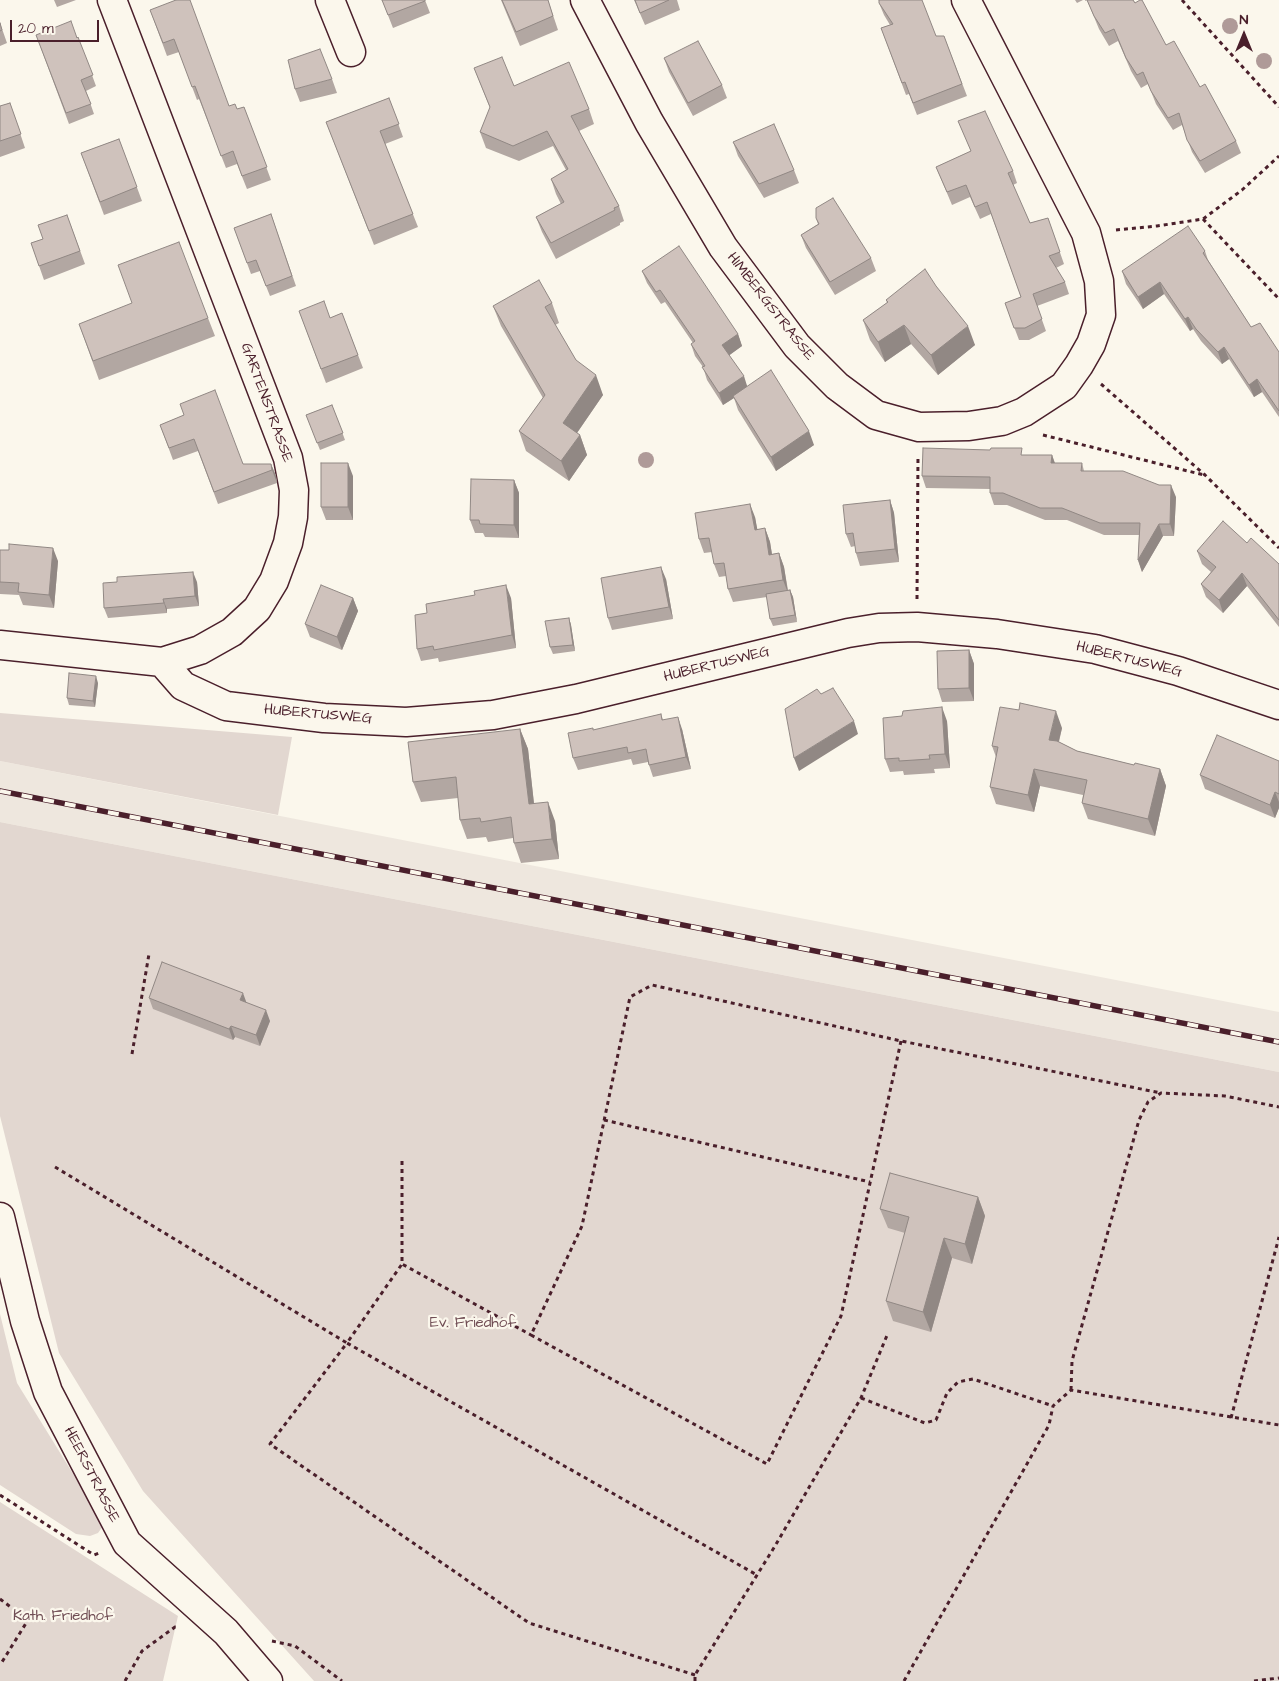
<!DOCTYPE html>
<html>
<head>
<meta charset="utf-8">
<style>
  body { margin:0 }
  #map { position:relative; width:1279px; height:1681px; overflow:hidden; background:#fbf7ec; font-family:"Architects Daughter",sans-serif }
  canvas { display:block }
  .north { position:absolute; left:1219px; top:10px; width:50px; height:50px; -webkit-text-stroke:4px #fbf7ec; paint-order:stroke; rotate:0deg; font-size:14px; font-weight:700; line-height:20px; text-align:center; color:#4a1f2b }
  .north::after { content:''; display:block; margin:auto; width:18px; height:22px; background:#4a1f2b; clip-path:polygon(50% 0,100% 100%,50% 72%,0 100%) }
  .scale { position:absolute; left:10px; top:20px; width:89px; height:22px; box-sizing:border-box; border:2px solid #4a1f2b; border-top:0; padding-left:6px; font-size:15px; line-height:18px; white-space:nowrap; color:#4a1f2b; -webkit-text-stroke:4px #fbf7ec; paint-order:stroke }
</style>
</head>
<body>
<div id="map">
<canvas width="1279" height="1681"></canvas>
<div class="north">N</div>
<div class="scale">20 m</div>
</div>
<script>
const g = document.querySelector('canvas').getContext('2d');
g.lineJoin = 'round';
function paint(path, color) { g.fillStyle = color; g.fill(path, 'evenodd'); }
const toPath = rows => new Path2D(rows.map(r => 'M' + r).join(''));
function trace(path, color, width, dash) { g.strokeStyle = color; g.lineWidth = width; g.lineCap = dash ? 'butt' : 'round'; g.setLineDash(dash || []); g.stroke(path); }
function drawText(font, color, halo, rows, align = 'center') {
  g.font = font + ' "Architects Daughter",sans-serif'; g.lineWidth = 4.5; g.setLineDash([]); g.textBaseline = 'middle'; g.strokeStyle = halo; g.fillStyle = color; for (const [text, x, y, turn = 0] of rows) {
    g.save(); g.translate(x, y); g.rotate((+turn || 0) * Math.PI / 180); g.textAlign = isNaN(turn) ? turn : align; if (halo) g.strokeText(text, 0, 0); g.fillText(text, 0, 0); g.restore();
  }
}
const built = toPath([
  [0,761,1279,1012,1279,1072,0,822]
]);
const green = toPath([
  [0,713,292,737,278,815,0,761],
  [0,822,1279,1072,1279,1681,314,1681,143,1491,59,1353,0,1116],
  [0,1314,17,1383,101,1519,103,1526,98,1533,90,1536,76,1534,0,1485],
  [0,1502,178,1616,163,1681,0,1681]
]);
const path = toPath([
  [1182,0,1279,107],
  [1203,219,1279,299],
  [1116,230,1157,226,1203,219,1242,190,1279,156],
  [1101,384,1205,475,1279,548],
  [1043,435,1204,475],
  [917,599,918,455],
  [901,1041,841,1316,767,1464,531,1335,582,1226,630,997,652,985,901,1041,1161,1093],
  [132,1054,149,954],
  [604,1120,870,1182],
  [402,1161,402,1264,531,1335],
  [55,1167,347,1343,402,1264],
  [1071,1390,1072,1361,1139,1120,1148,1102,1161,1093,1225,1096,1279,1107],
  [861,1398,925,1423,936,1420,947,1393,958,1382,973,1379,1053,1406],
  [1231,1418,1279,1237],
  [0,1495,94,1555,99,1553],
  [0,1599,28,1620,2,1662,0,1662],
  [272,1641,295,1646,342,1681],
  [695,1675,529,1623,270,1444,347,1343,757,1575],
  [125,1681,142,1651,175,1627,177,1627],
  [695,1681,695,1675,775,1546,861,1398,888,1333],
  [904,1681,1049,1425,1053,1406,1071,1390,1279,1425],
  [1254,1681,1279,1678]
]);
const minor = toPath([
  [330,0,351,52],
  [585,0,649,122,723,247,797,346,837,386,876,415,919,427,969,426,1002,421,1024,412,1064,386,1079,365,1091,344,1101,315,1099,281,1086,233,966,0],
  [0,645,162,662,200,650,232,632,257,609,274,581,288,543,293,517,294,490,288,458,112,0],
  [162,662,183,686,226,706,324,718,406,722,493,715,576,699,848,633,879,628,917,627,997,634,1095,649,1178,671,1279,705],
  [0,1217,25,1321,48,1392,127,1543,226,1632,268,1681]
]);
const rail = toPath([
  [0,791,1279,1042]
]);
const trees = [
  [1230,26],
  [1264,61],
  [646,460]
];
const wall = toPath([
  [54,0,76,0,57,7],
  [382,0,425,0,430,13,393,28],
  [501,0,548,0,558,30,520,46],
  [634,0,677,0,680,10,645,25],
  [1075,0,1083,0,1077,3],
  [1085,0,1133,0,1166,45,1200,87,1236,141,1241,153,1205,173,1192,152,1182,125,1173,130,1156,104,1148,84,1141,88,1131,71,1118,41,1109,46,1099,29,1087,0,1085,1],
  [879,3,936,36,944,36,967,96,917,115,909,94,906,95,881,28,890,25,884,15],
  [150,10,229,106,237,109,244,107,271,180,247,189,237,164,226,168,199,99,197,100,179,52,167,56],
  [0,23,7,43,0,46],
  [36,35,78,37,96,86,86,91,94,114,69,124],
  [664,58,722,85,727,98,693,116,669,72],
  [474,68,514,86,589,109,594,124,579,131,619,206,624,221,620,223,620,225,556,259,542,232,536,217,561,204,556,194,551,179,566,170,553,146,519,161,486,148,480,132,490,108],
  [332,79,337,93,300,102,295,89],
  [389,98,403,137,385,144,418,227,374,245,326,122],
  [10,103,25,148,0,157,0,106],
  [958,121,1013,171,1017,183,1013,185,1030,223,1048,218,1064,264,1056,268,1065,282,1069,294,1037,306,1046,331,1029,340,1019,340,1005,303,1021,297,991,214,980,219,970,197,952,205,936,167,971,151],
  [119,139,142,201,104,215,81,153],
  [733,142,794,170,799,183,764,198,738,156],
  [271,214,296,286,270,296,260,271,251,274,234,228],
  [67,215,85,264,44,280,31,243,43,239],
  [816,218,871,258,876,271,835,295,806,248,801,235,818,224],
  [1205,251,1208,260,1251,327,1279,352,1279,417,1262,392,1254,397,1229,359,1222,364,1201,341,1193,329,1190,331,1164,294,1143,309,1126,284,1122,271],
  [642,271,738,334,742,346,729,355,747,386,814,445,776,471,738,410,734,398,723,405,707,380,703,367,695,356,691,344,693,343,665,302,661,304,647,283],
  [936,286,975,345,938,375,911,344,885,362,870,340,863,320,887,303,886,300],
  [552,303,559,323,555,325,576,360,603,395,577,433,580,435,587,455,569,481,526,451,519,431,543,398,501,326,493,306],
  [299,311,330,318,342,313,363,368,326,383],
  [208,318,215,336,99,380,79,324],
  [332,405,345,440,320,450,306,415],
  [184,415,243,464,271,464,276,476,277,483,218,504,198,451,173,460,160,425],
  [1024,455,1052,455,1055,463,1082,463,1084,471,1176,497,1174,536,1163,536,1142,572,1138,560,1139,535,1104,535,1067,520,1045,520,1007,505,994,505,990,493,990,489,926,488,922,476],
  [353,476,353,520,326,520,321,507],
  [514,480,519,493,519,538,485,537,483,533,475,533,470,520],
  [890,500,894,513,899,562,860,566,856,553,855,546,851,547,846,534],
  [755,517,757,530,765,528,770,542,772,554,779,553,784,567,788,590,790,590,793,597,797,622,773,626,770,619,767,597,733,602,728,589,726,576,719,577,714,564,712,552,704,553,699,539],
  [1247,543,1279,564,1279,627,1247,586,1223,613,1206,597,1201,584,1211,572,1202,564,1197,551],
  [0,550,58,561,54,608,23,605,19,595,0,594],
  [666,579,673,619,612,630,608,618],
  [197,582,199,606,167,609,167,613,108,618,104,608],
  [353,598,358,611,342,650,310,637,305,624],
  [511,598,516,648,439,662,438,658,421,661,417,649],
  [569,618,571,625,575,651,553,654,550,647],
  [969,650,974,664,974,701,942,702,938,689],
  [98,683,95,707,69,705,67,698],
  [661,714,663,720,682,729,691,769,653,777,648,762,633,765,631,759,578,770,573,758,594,730],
  [947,721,950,768,934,769,935,773,904,775,903,771,890,772,885,759],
  [1062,728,1059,742,1077,751,1134,765,1160,769,1166,786,1155,836,1088,819,1082,803,1083,795,1040,786,1034,812,996,804,990,787,996,757,992,746],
  [520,729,528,749,534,803,555,821,559,859,521,863,514,843,513,838,488,842,486,837,467,839,460,820,458,798,421,802,413,782],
  [1279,761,1279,808,1275,818,1205,789,1200,775],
  [149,998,246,1002,270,1021,260,1046,235,1037,233,1040,153,1009],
  [978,1197,985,1216,972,1264,952,1258,931,1332,893,1321,886,1301,905,1233,888,1228,880,1209]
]);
const shadedWall = toPath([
  [1160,282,1164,294,1143,309,1138,297],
  [1188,317,1193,329,1190,331,1185,319],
  [904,325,911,344,885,362,878,342],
  [968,326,975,345,938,375,931,355],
  [738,334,742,346,727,357,722,345],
  [1224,347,1229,359,1222,364,1218,352],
  [596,375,603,395,570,443,563,423],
  [744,376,748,389,723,405,719,393],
  [1257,379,1262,392,1254,397,1249,385],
  [809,431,814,445,776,471,771,457],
  [580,435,587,455,569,481,561,461],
  [1052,455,1056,467,1051,463],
  [348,463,353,476,353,520,348,507],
  [271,464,276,476,277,483,272,470],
  [514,480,519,493,519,538,514,525],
  [1171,485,1176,497,1174,536,1170,524],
  [890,500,894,513,899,562,895,549],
  [750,504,755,517,760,543,755,530],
  [1159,524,1163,536,1142,572,1138,560],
  [765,528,770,542,774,568,769,555],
  [53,548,58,561,54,608,49,595],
  [779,553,784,567,788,593,783,580],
  [661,567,666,579,673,619,669,607],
  [193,572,197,582,199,606,195,596],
  [1242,573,1247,586,1223,613,1219,600],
  [506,585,511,598,516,648,512,635],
  [790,590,793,597,797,622,795,615],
  [353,598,358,611,342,650,337,637],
  [163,599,167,609,167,613,164,603],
  [569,618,571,625,575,651,573,645],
  [969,650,974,664,974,701,969,688],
  [96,676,98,683,95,707,93,701],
  [942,707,947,721,950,768,945,754],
  [1056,711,1062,728,1055,756,1049,740],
  [678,717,682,729,691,769,686,757],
  [854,721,858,734,799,771,794,758],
  [520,729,528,749,536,823,529,804],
  [1034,769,1040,786,1034,812,1028,795],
  [1160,769,1166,786,1155,836,1148,819],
  [1275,792,1279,802,1279,808,1275,818,1270,805],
  [548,802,555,821,559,859,552,839],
  [243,993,247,1004,240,1000],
  [266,1010,270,1021,260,1046,256,1035],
  [231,1026,235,1037,233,1040,229,1029],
  [978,1197,985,1216,972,1264,965,1244],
  [944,1238,952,1258,931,1332,923,1312]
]);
const building = toPath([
  [176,0,190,0,229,106,235,104,237,109,244,107,267,167,242,176,233,151,221,156,195,86,192,87,174,39,163,43,150,10,176,0],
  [382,0,425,0,425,1,388,15,382,0],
  [502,0,548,0,553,16,516,32,502,0],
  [635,0,669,0,640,13,635,0],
  [879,0,922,0,936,36,944,36,962,84,913,103,905,82,902,83,881,28,893,24,879,3,879,0],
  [1087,0,1133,0,1135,3,1140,0,1142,0,1166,45,1174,41,1200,87,1205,84,1236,141,1200,161,1187,140,1179,113,1168,118,1151,91,1143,72,1137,75,1126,58,1114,29,1105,33,1094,16,1087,0],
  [71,21,77,38,78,37,93,75,81,80,91,104,66,113,36,35,71,21],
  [0,23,2,30,0,31,0,23],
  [698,41,722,85,688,103,664,58,698,41],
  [320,49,332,79,295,89,288,60,320,49],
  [502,57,514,86,569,62,589,109,571,116,619,206,614,208,615,210,551,243,536,217,564,202,551,179,568,169,547,131,513,146,480,132,490,107,474,68,502,57],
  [389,98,399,124,380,131,413,214,369,231,326,122,389,98],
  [10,103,21,134,0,141,0,106,10,103],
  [985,111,1013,171,1008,173,1030,223,1048,218,1060,252,1049,256,1065,282,1033,294,1042,319,1025,328,1014,328,1005,303,1021,297,987,202,975,207,966,185,947,192,936,167,971,151,958,121,985,111],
  [774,124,794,170,759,184,733,142,774,124],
  [119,139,137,187,100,202,81,153,119,139],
  [833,198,871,258,830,282,801,235,819,224,816,218,816,208,833,198],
  [271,214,292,276,266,286,256,260,247,263,234,228,271,214],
  [67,215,80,251,39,266,31,243,43,239,38,225,67,215],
  [1188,226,1205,251,1203,253,1251,327,1260,323,1279,352,1279,411,1257,379,1249,385,1224,347,1218,352,1196,329,1188,317,1185,319,1160,282,1138,297,1122,271,1188,226],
  [179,242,208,318,93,361,79,324,132,303,118,265,179,242],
  [679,246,738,334,722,345,744,376,719,393,702,367,705,366,691,344,695,341,660,290,656,292,642,271,679,246],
  [925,269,936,286,968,326,931,355,904,325,878,342,863,320,888,302,886,300,925,269],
  [539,280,552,303,545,307,576,360,596,375,563,423,580,435,561,461,519,431,545,395,493,306,539,280],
  [324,301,330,318,342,313,358,355,321,369,299,311,324,301],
  [771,370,809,431,771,457,733,396,771,370],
  [215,390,243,464,271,464,272,470,214,492,194,439,169,448,160,425,184,415,180,404,215,390],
  [332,405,343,433,317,443,306,415,332,405],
  [923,448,990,450,991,448,1022,448,1021,455,1052,455,1051,463,1082,463,1081,471,1123,471,1159,485,1171,485,1170,524,1159,524,1138,560,1140,523,1100,523,1062,508,1040,508,1003,493,990,493,990,477,922,476,923,448],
  [321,463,348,463,348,507,321,507,321,463],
  [471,479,514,480,514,525,480,524,479,520,470,520,471,479],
  [890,500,895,549,856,553,853,533,846,534,843,505,890,500],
  [750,504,755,530,765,528,769,555,779,553,783,580,728,589,724,563,714,564,709,538,699,539,695,513,750,504],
  [1223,521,1247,543,1251,538,1279,564,1279,620,1242,573,1219,600,1201,584,1216,567,1197,551,1223,521],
  [9,544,53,548,49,595,18,592,19,583,0,582,0,550,9,550,9,544],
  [661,567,669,607,608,618,601,578,661,567],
  [193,572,195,596,163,599,164,603,104,608,103,583,117,582,117,577,193,572],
  [321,585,353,598,337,637,305,624,321,585],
  [506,585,512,635,434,650,433,646,417,649,415,615,427,613,426,604,475,595,474,591,506,585],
  [790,590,795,615,770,619,766,594,790,590],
  [569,618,573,645,550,647,545,621,569,618],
  [969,650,969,688,938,689,937,651,969,650],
  [69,673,96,676,93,701,67,698,69,673],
  [833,688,854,721,794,758,785,709,817,689,821,694,833,688],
  [1020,703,1056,711,1049,740,1057,741,1077,751,1134,765,1135,763,1160,769,1148,819,1082,803,1087,780,1034,769,1028,795,990,787,998,747,992,746,1000,707,1019,710,1020,703],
  [942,707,945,754,929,755,930,759,899,761,899,758,885,759,883,718,902,716,903,711,942,707],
  [661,714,662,720,678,717,686,757,649,765,646,749,628,753,627,747,573,758,568,733,593,728,593,730,661,714],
  [520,729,529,804,548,802,552,839,514,843,511,817,481,822,480,818,460,820,456,777,413,782,408,742,520,729],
  [1217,735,1279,761,1279,794,1275,792,1270,805,1200,775,1217,735],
  [162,962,243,993,240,1000,266,1010,256,1035,231,1026,229,1029,149,998,162,962],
  [890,1173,978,1197,965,1244,944,1238,923,1312,886,1301,909,1217,880,1209,890,1173]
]);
const streetNames = [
  ["HIMBERGSTRASSE",770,307,52],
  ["GARTENSTRASSE",266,403,70],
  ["HUBERTUSWEG",1129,660,14],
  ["HUBERTUSWEG",717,665,-14],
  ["HUBERTUSWEG",318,715,5],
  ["HEERSTRASSE",91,1475,63]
];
const parkNames = [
  ["Ev. Friedhof",473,1324],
  ["Kath. Friedhof",63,1617]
];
paint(built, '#eee7de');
paint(green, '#e2d7d0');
trace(minor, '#4a1f2b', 31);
trace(path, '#4a1f2b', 3, [4, 4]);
trace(minor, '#fbf7ec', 28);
trace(rail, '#4a1f2b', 5.5);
trace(rail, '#fbf7ec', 4, [11]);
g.fillStyle = '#af9a98';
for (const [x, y] of trees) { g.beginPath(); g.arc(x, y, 8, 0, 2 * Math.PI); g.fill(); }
paint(wall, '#b2a7a2');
paint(shadedWall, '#918884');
paint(building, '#cfc2bc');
trace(building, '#918884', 1);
drawText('15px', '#4a1f2b', '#fbf7ec', streetNames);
drawText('15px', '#704d54', '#fbf7ec', parkNames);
</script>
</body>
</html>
